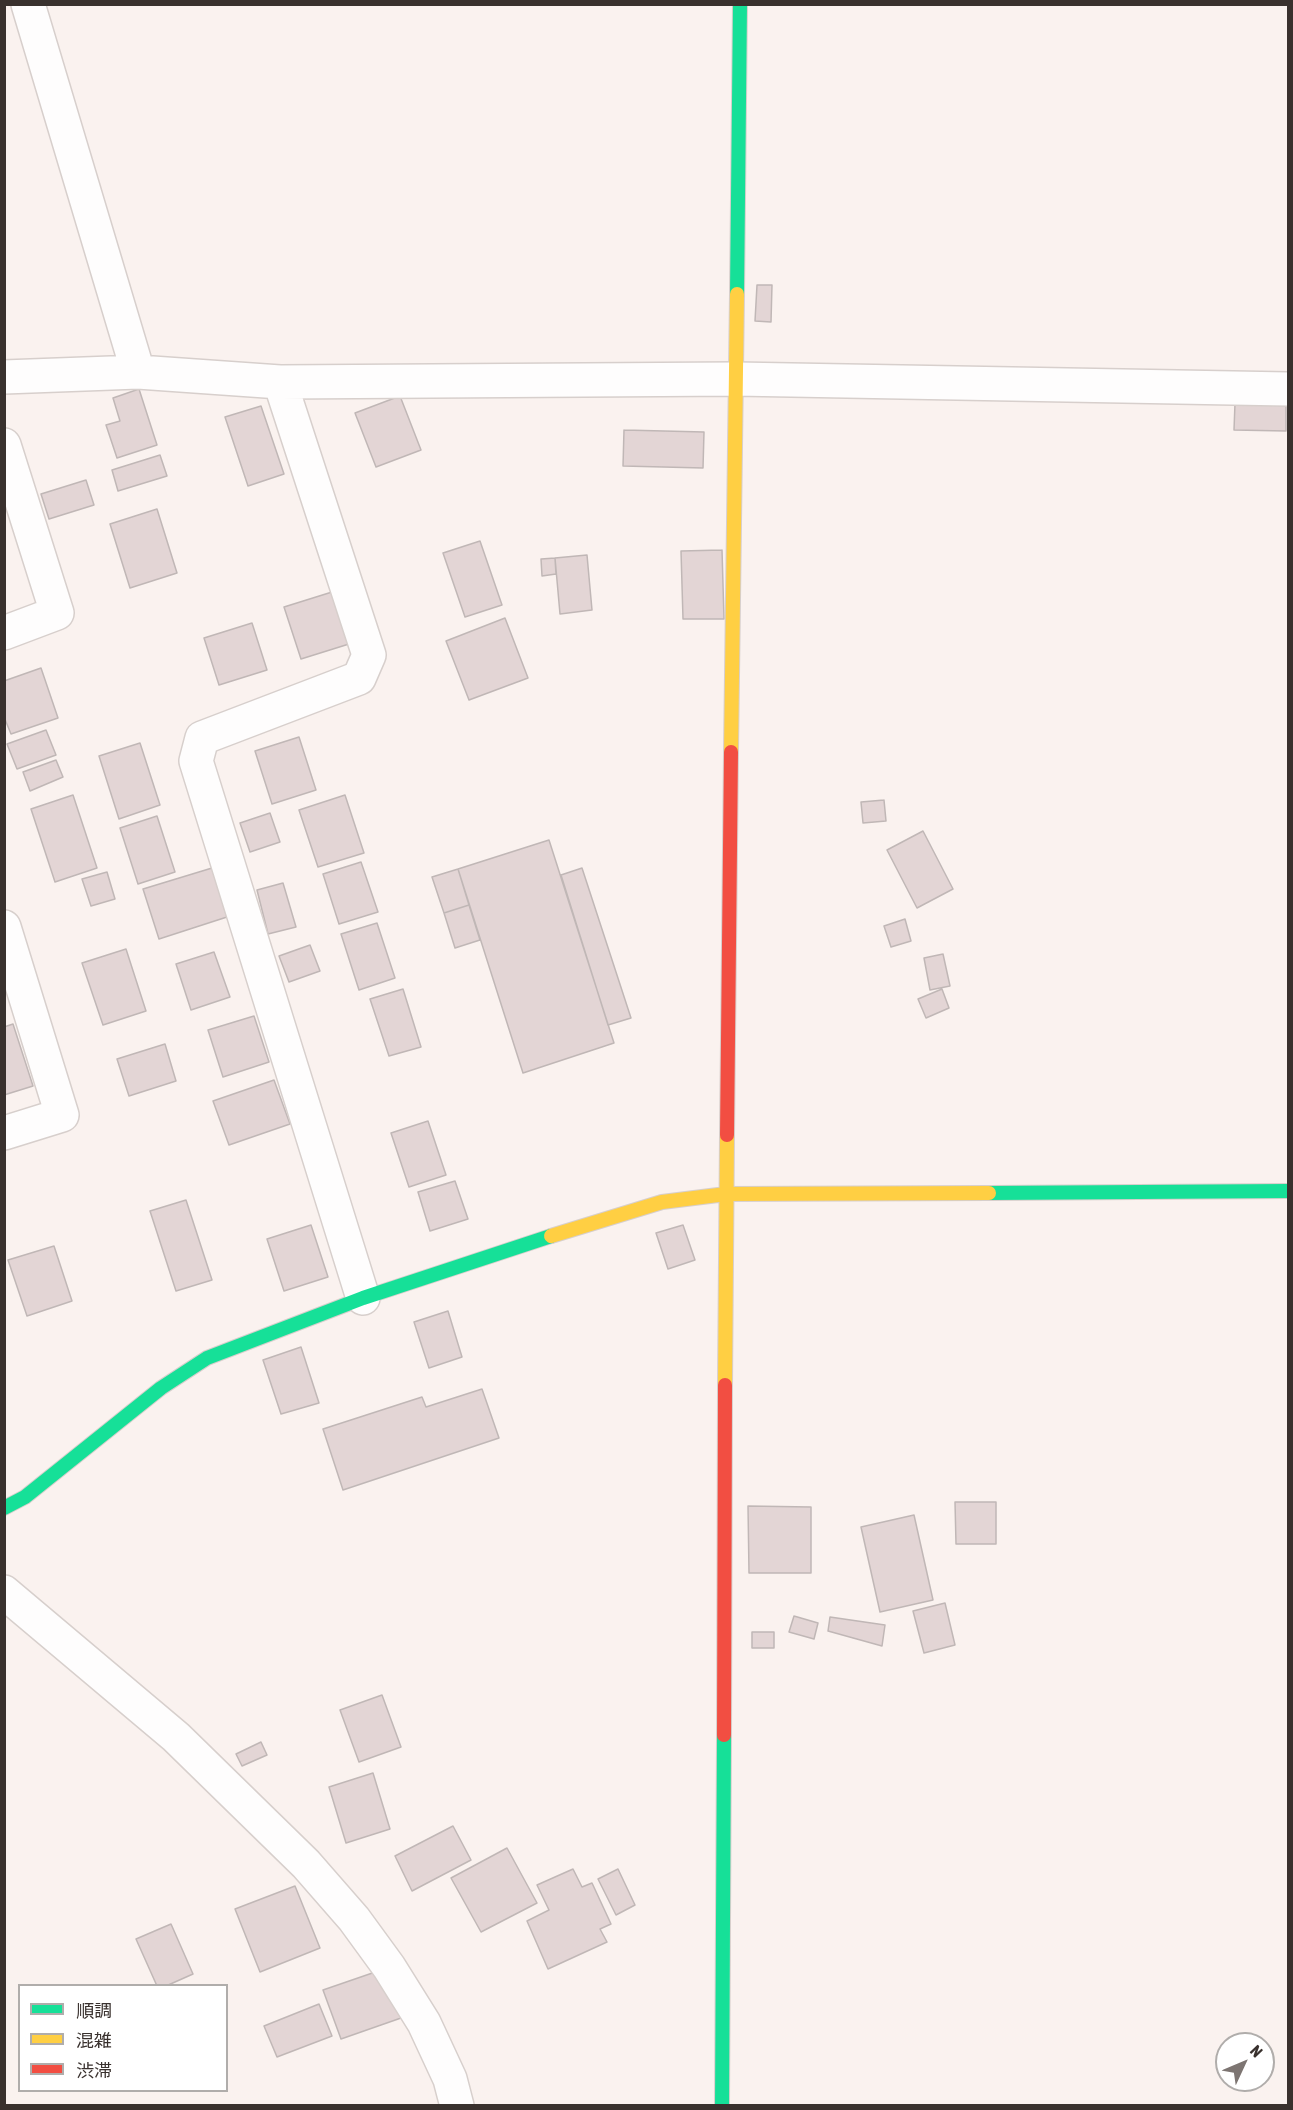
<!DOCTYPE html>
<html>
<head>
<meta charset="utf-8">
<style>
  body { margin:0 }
  #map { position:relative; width:1293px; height:2110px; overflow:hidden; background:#faf2ef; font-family:"Asap Condensed","Noto Sans JP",sans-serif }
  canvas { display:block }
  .frame { position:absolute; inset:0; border:6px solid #39312e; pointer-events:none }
  .legend { position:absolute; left:18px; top:1984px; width:210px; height:108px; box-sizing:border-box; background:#fff; border:2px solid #b0adab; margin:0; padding:8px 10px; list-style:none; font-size:18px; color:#39312e }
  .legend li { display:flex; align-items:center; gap:12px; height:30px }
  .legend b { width:30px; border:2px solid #b0adab }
  .north { position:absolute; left:1215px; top:2032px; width:60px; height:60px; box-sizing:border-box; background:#fff; border:2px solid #b0adab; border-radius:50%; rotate:46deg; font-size:16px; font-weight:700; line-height:24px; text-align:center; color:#39312e }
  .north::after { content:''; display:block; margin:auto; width:21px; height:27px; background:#7d7572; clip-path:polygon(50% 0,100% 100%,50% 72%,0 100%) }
</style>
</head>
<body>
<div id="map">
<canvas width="1293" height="2110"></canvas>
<div class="frame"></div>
<ul class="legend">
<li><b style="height:8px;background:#16e098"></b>順調</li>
<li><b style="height:8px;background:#ffcf43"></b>混雑</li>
<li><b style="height:8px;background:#f24e42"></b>渋滞</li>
</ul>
<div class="north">N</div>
</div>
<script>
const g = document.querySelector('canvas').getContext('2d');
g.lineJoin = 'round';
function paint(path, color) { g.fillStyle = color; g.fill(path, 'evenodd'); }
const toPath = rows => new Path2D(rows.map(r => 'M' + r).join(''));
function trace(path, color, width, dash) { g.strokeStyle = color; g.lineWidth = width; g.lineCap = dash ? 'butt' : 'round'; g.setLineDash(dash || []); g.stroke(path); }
const building = toPath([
  [757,285,772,285,771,322,755,321,757,285],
  [139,389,157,445,117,458,106,425,120,421,113,398,139,389],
  [400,396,421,450,376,467,355,413,400,396],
  [1235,403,1286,405,1286,431,1234,430,1235,403],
  [261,406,284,474,248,486,225,417,261,406],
  [624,430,704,432,703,468,623,466,624,430],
  [160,455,167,476,118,491,112,470,160,455],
  [86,480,94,505,49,519,41,494,86,480],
  [157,509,177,573,130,588,110,524,157,509],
  [480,541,502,605,465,617,443,553,480,541],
  [722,550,724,619,683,619,681,551,722,550],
  [587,555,592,610,560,614,555,558,587,555],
  [555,558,556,574,542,576,541,559,555,558],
  [332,592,349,644,301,659,284,607,332,592],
  [505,618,528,678,469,700,446,641,505,618],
  [252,623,267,670,219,685,204,638,252,623],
  [41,668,58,718,11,734,4,717,4,681,41,668],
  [46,730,56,755,17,769,7,744,46,730],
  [299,737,316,790,272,804,255,751,299,737],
  [140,743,160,805,119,819,99,756,140,743],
  [56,760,63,777,30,791,23,772,56,760],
  [73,795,97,868,55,882,31,809,73,795],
  [345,795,364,853,318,867,299,810,345,795],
  [884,800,886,821,863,823,861,802,884,800],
  [270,813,280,842,250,852,240,823,270,813],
  [157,816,175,872,138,884,120,828,157,816],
  [923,831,953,889,917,908,887,850,923,831],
  [549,840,614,1043,523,1073,458,869,549,840],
  [361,862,378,912,339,924,323,874,361,862],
  [212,868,227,917,159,939,143,889,212,868],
  [582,868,631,1018,608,1025,561,875,582,868],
  [458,869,469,905,444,913,432,877,458,869],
  [107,872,115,899,91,906,82,879,107,872],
  [283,883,296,927,268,934,257,890,283,883],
  [469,905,480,940,455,948,444,913,469,905],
  [905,919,911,941,891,947,884,926,905,919],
  [377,923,395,978,359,990,341,934,377,923],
  [310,945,320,971,289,982,279,956,310,945],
  [126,949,146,1011,103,1025,82,963,126,949],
  [214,952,230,997,191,1010,176,964,214,952],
  [943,954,950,986,930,990,924,958,943,954],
  [403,989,421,1047,389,1056,370,999,403,989],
  [942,989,949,1008,926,1018,918,999,942,989],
  [254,1016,269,1062,223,1077,208,1030,254,1016],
  [13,1024,33,1086,4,1095,4,1027,13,1024],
  [165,1044,176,1081,129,1096,117,1059,165,1044],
  [274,1080,290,1124,229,1145,213,1101,274,1080],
  [428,1121,446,1175,409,1187,391,1133,428,1121],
  [455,1181,468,1219,430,1231,418,1192,455,1181],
  [186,1200,212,1280,176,1291,150,1211,186,1200],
  [311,1225,328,1277,284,1291,267,1239,311,1225],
  [683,1225,695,1260,668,1269,656,1233,683,1225],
  [54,1246,72,1301,27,1316,8,1260,54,1246],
  [448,1311,462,1357,429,1368,414,1322,448,1311],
  [301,1347,319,1403,281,1414,263,1360,301,1347],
  [482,1389,499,1438,343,1490,323,1429,422,1397,426,1407,482,1389],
  [955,1502,996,1502,996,1544,956,1544,955,1502],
  [748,1506,811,1507,811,1573,749,1573,748,1506],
  [914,1515,933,1600,880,1612,861,1527,914,1515],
  [945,1603,955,1645,924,1653,913,1611,945,1603],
  [794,1616,818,1623,814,1639,789,1632,794,1616],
  [830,1617,885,1625,882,1646,828,1631,830,1617],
  [752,1632,774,1632,774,1648,752,1648,752,1632],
  [382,1695,401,1747,359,1762,340,1710,382,1695],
  [261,1742,267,1755,242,1766,236,1754,261,1742],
  [373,1773,390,1829,346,1843,329,1787,373,1773],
  [453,1826,471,1860,412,1891,395,1856,453,1826],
  [507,1848,537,1903,481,1932,451,1878,507,1848],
  [573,1869,582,1887,592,1883,611,1924,600,1929,607,1942,548,1969,527,1921,549,1910,537,1885,573,1869],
  [618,1869,635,1905,616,1915,598,1879,618,1869],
  [295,1886,320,1948,260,1972,235,1909,295,1886],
  [171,1924,193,1974,166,1986,157,1986,136,1939,171,1924],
  [384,1969,401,2018,341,2039,323,1990,384,1969],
  [319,2004,332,2036,277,2057,264,2026,319,2004]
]);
const street = toPath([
  [28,4,138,372],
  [4,377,138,372,280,382,736,379,1288,389],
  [280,382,369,655,359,678,202,738,196,761,363,1298],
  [4,445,57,613,4,633],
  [4,927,62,1115,4,1133],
  [4,1592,176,1737,306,1864,354,1919,389,1967,424,2023,450,2079,457,2106]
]);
const fast = toPath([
  [737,294,740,4],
  [989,1193,1288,1191],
  [4,1508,25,1497,161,1388,207,1358,363,1298,551,1236],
  [722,2106,724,1735]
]);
const slow = toPath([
  [731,752,737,294],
  [551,1236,662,1202,726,1194,989,1193],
  [725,1385,727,1135]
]);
const jam = toPath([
  [727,1135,731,752],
  [724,1735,725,1385]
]);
paint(building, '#e3d5d5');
trace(building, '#c0b7b6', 1.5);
trace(street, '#d7cfcc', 36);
trace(fast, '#d7cfcc', 16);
trace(slow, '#d7cfcc', 16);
trace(jam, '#d7cfcc', 16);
trace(street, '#fefdfd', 33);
trace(fast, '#16e098', 14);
trace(slow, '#ffcf43', 14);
trace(jam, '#f24e42', 14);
</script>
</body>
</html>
